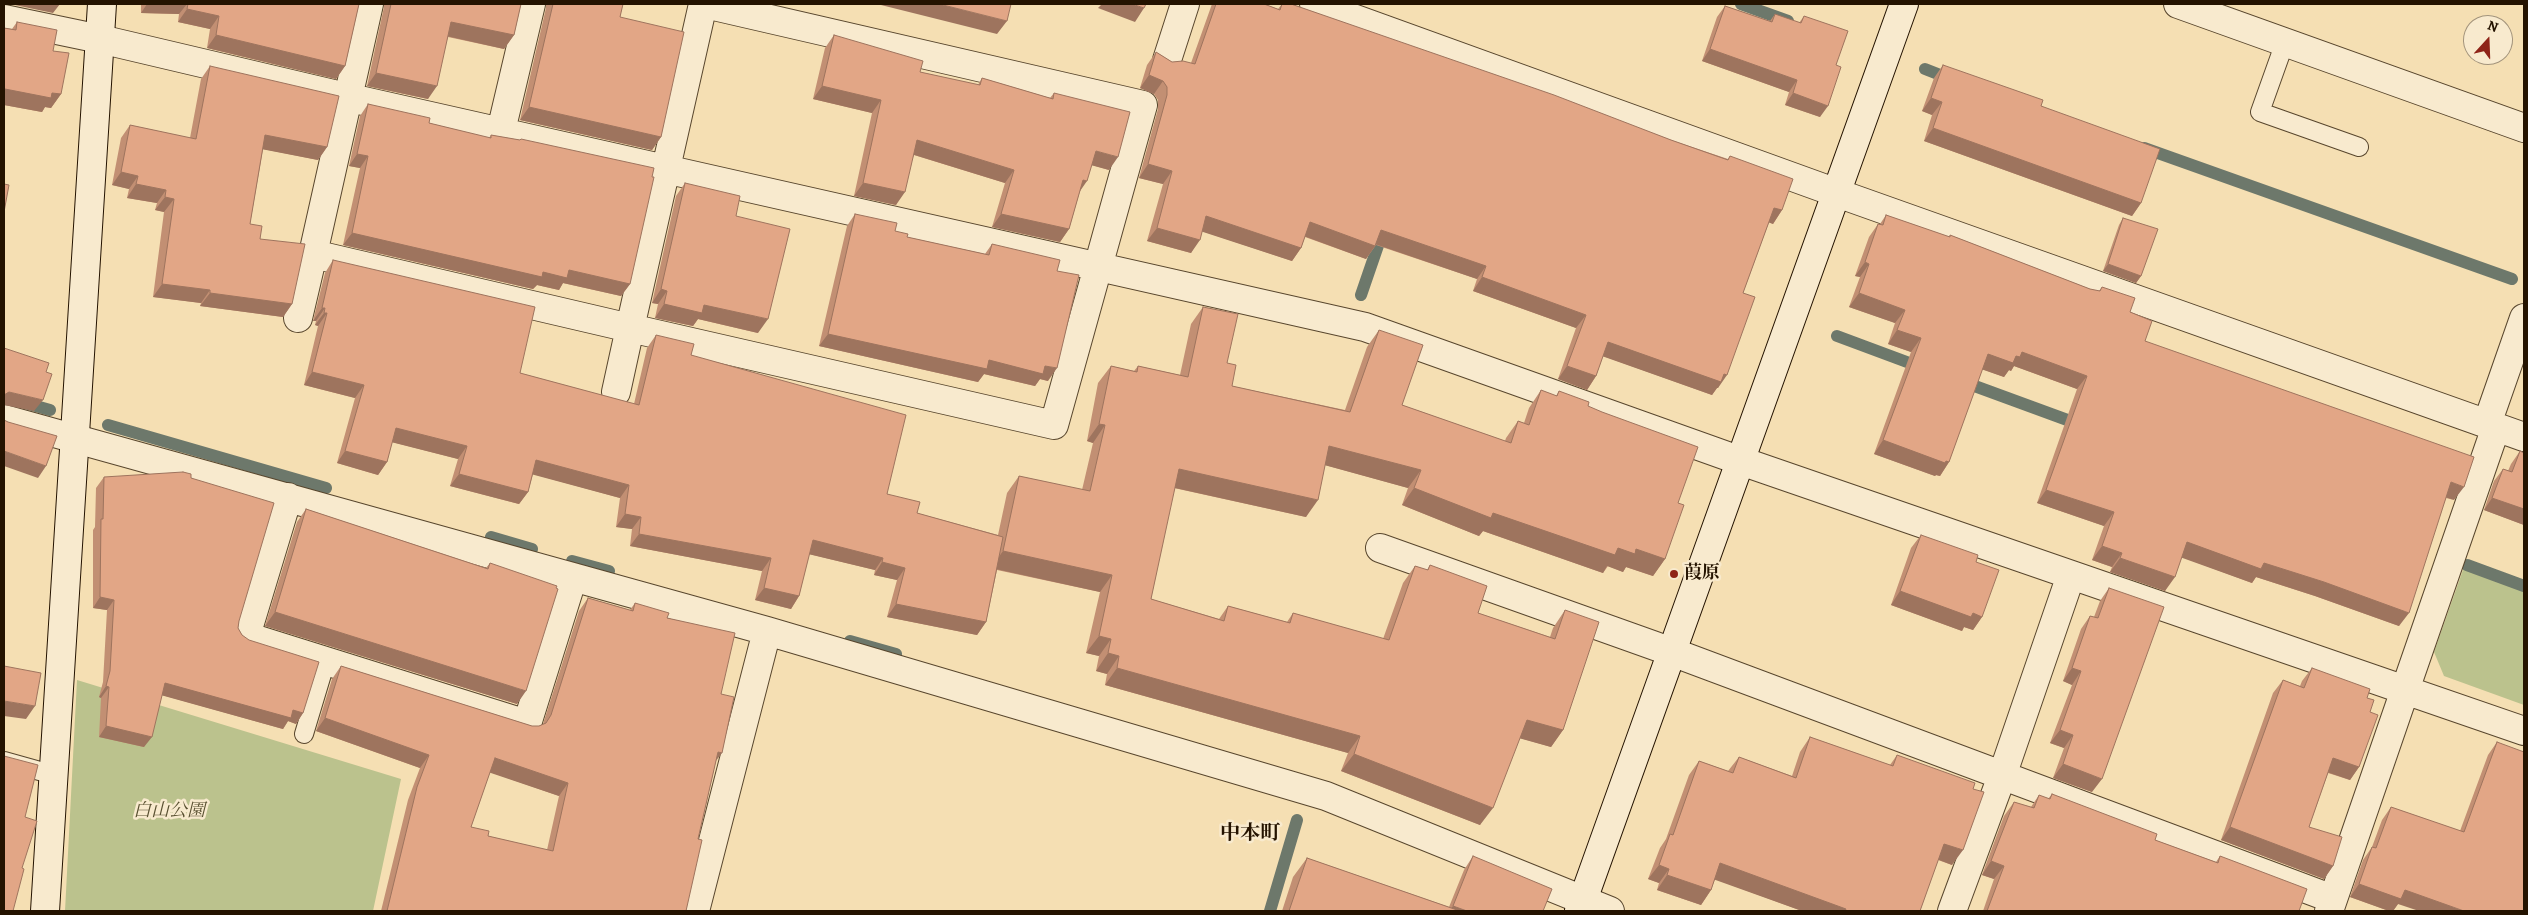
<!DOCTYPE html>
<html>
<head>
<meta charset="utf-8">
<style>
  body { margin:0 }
  #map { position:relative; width:2528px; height:915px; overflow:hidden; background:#f5dfb3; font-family:Alegreya,serif }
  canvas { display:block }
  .frame { position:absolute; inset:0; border:5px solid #241300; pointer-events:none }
  .north { position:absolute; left:2463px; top:15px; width:50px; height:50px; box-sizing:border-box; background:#f8eace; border:1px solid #a3947c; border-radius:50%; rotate:20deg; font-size:14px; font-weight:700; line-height:20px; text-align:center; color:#241300 }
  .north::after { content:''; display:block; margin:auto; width:18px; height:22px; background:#8f2418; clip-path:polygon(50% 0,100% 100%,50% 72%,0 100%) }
</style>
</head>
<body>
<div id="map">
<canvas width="2528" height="915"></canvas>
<div class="frame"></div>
<div class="north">N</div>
</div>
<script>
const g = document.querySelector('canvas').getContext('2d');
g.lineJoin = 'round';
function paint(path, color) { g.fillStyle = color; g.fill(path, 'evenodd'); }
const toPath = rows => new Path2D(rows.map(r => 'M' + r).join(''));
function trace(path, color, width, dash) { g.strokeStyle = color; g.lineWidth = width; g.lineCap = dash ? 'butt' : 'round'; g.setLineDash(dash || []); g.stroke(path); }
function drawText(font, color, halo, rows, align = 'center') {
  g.font = font + ' Alegreya,"Noto Serif JP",serif'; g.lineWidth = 5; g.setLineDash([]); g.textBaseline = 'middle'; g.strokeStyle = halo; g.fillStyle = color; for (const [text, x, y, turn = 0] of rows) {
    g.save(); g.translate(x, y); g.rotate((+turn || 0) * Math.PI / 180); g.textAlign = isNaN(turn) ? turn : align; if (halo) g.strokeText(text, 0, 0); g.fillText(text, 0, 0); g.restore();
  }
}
const green = toPath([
  [2464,567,2524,589,2524,705,2444,676,2434,652],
  [77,680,401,779,373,911,65,911]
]);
const stream = toPath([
  [1741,4,1788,21],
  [1925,69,1953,80],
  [2144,148,2512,279],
  [1361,295,1383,231],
  [1837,336,1923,368],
  [1961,381,2081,425],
  [4,397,50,410],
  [108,425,326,488],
  [491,537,532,549],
  [572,561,609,571],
  [2467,565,2524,586],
  [850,641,896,654],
  [1270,911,1297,820]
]);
const lane = toPath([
  [2285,42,2260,112,2359,147],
  [304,734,326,661],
  [4,761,54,775]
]);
const street = toPath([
  [369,4,313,254,630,328,703,4],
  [1314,4,1837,193,2524,437],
  [2178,4,2524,128],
  [4,19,100,39,346,97,1365,327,1741,461,2405,690,2496,427],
  [1167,60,1185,4],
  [501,131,531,4],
  [298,318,313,254],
  [616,392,630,328,1054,425,1143,105,705,4],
  [4,419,767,631,1326,796,1610,911],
  [2487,424,2524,318],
  [288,497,246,636,527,724,573,577],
  [1380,548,1672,652,2333,899],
  [695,911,767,631],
  [1952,911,2002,776,2071,575],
  [2329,911,2405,690,2524,731]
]);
const secondary = toPath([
  [45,911,102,4],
  [1579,911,1904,4]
]);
const wall = toPath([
  [141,4,359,4,345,66,336,79,207,48,210,29,178,22,179,14,141,13],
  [384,4,521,4,514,35,504,49,448,37,428,99,367,86,384,7],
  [546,4,623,4,620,17,661,137,652,150,520,120,546,8],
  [1212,4,1264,4,1278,9,1282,4,1291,4,1671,140,1728,159,1730,156,1782,210,1773,224,1769,222,1743,293,1718,388,1717,388,1712,395,1603,356,1596,376,1587,390,1558,379,1576,328,1473,291,1477,279,1376,245,1366,259,1305,237,1301,248,1292,261,1202,231,1191,253,1147,241,1163,184,1139,178,1158,109,1158,100,1154,94,1140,88,1147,65,1156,52,1172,62,1191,63],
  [1725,6,1770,21,1775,14,1799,23,1804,16,1836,65,1820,117,1785,105,1789,92,1702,61,1717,17],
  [17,22,53,51,61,94,51,108,45,107,42,112,4,105,4,28,12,29],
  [834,35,920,72,978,85,982,78,1050,98,1054,93,1109,170,1092,165,1080,191,1069,229,1060,242,992,227,1005,183,914,155,896,205,854,196,872,113,813,99,825,48],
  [1943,65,2141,203,2132,216,1924,141,1932,115,1922,111,1934,78],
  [210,66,327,147,318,160,263,149,250,224,260,239,292,304,283,317,200,306,201,303,153,297,164,212,155,210,157,203,127,198,129,189,112,185,121,138,130,125,190,138,201,79],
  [368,104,429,123,489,138,491,135,520,140,521,139,630,284,621,296,563,283,559,290,537,285,533,289,343,245,360,168,349,166,360,116],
  [685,183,736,216,758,333,698,319,693,326,655,318,658,304,652,303,676,196],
  [855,214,907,237,985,254,992,244,1057,271,1048,381,1040,379,1035,386,984,374,978,382,819,346,847,226],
  [1886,215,1949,237,1950,235,2090,289,2099,291,2102,287,2130,312,2145,341,2454,500,2446,498,2399,626,2315,596,2256,577,2252,583,2182,557,2165,591,2110,572,2112,567,2092,560,2104,526,2037,503,2077,389,2014,366,2011,371,2009,370,2004,377,1982,369,1949,462,1940,476,1936,475,1935,476,1874,454,1911,352,1888,344,1895,323,1849,307,1860,277,1855,276,1869,237,1878,224,1880,224],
  [2123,218,2141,276,2136,283,2103,271,2119,225],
  [333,260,520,373,634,404,647,348,656,335,691,355,887,494,917,513,998,535,1007,493,1019,476,1082,490,1093,443,1087,441,1098,383,1111,366,1134,371,1138,366,1180,375,1191,324,1203,307,1227,363,1232,386,1345,410,1367,347,1379,330,1402,405,1505,441,1506,438,1518,421,1524,423,1529,408,1541,390,1556,396,1559,391,1588,406,1678,503,1665,559,1653,576,1626,567,1623,572,1608,566,1603,573,1483,531,1479,536,1402,505,1408,488,1325,465,1306,517,1174,488,1151,599,1219,619,1228,606,1287,622,1293,613,1383,639,1403,583,1415,566,1427,570,1430,565,1478,613,1550,637,1553,628,1565,610,1563,730,1551,747,1520,738,1480,825,1341,771,1348,753,1105,685,1107,674,1096,671,1099,656,1086,653,1100,592,997,570,986,622,977,635,887,617,897,580,874,575,875,570,809,554,799,596,791,609,755,600,762,571,630,546,632,529,616,527,620,498,533,474,528,492,519,504,450,486,458,459,392,442,387,462,378,475,337,463,355,398,304,385,318,326,315,325,316,321,313,321,325,273],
  [2520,451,2524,453,2524,525,2484,510,2494,481,2503,469,2508,471,2511,464],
  [104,477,191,478,239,621,238,628,242,635,303,713,296,724,288,721,283,729,162,695,144,747,99,737,101,698,99,697,103,682,107,610,93,608,93,530,95,527,96,488],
  [306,509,486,568,490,563,517,704,265,626,297,522],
  [1921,535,1976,562,1982,617,1973,630,1964,627,1962,631,1891,605,1911,548],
  [2109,588,2092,792,2053,778,2064,748,2050,743,2072,685,2063,681,2081,629,2090,616,2094,617,2100,601],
  [588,598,630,610,635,603,667,618,721,694,716,761,698,839,686,911,381,911,408,800,420,768,316,731,332,679,341,666,532,726,539,726,543,724,579,611],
  [490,772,559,796,547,850,488,836,471,827],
  [2312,668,2367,698,2370,712,2359,767,2350,780,2328,773,2309,827,2333,866,2324,879,2221,840,2273,693,2283,680,2300,686,2302,681],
  [1810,737,1890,765,1897,755,1973,789,1952,865,1938,860,1920,911,1802,911,1715,879,1711,890,1701,905,1657,890,1659,883,1648,879,1660,848,1666,839,1689,775,1699,761,1728,771,1739,757,1792,776,1800,752],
  [2497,742,2524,911,2398,904,2393,911,2389,911,2350,897,2363,860,2372,847,2382,820,2391,807,2460,831,2488,755],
  [2052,794,2155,840,2216,862,2220,856,2299,911,1983,911,1994,879,1982,875,2004,816,2014,802,2031,807,2039,795,2048,799],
  [1473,856,1543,911,1282,911,1293,877,1307,858,1449,907,1464,870]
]);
const shadedWall = toPath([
  [10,4,60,4,53,13],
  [147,4,187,4,179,14,141,13],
  [877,4,939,4,1007,21,997,34],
  [1102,4,1132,4,1144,8,1135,22,1098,8],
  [187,9,219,16,210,29,178,22],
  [451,22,514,35,504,49,442,35],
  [216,35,345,66,336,79,207,48],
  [1710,49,1797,80,1789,92,1702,61],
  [376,73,437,86,428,99,367,86],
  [1149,75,1163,81,1154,94,1140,88],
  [822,86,881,100,872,113,813,99],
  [5,89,52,93,61,94,51,108,45,107,42,112,4,105,4,91],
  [1793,93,1828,106,1820,117,1785,105],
  [1931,98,1942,102,1932,115,1922,111],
  [529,107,661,137,652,150,520,120],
  [1933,128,2141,203,2132,216,1924,141],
  [265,135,327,147,318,160,256,148],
  [917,140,1014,170,1005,183,908,153],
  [1096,151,1118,157,1109,170,1087,164],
  [357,154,368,156,360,168,349,166],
  [1148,164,1172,171,1163,184,1139,178],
  [121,172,138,176,129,189,112,185],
  [1083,180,1087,181,1078,194],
  [863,183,905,192,896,205,854,196],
  [136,184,166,190,157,203,127,198],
  [165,197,174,199,164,212,155,210],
  [1774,208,1782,210,1773,224,1765,221],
  [1001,214,1069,229,1060,242,992,227],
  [1206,216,1301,248,1292,261,1197,230],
  [1310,222,1375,246,1366,259,1301,235],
  [1157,228,1200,240,1191,253,1147,241],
  [1381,230,1486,266,1477,279,1372,243],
  [352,233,543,272,569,270,630,284,621,296,563,283,559,290,537,285,533,289,343,245],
  [1865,262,1869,264,1860,277,1855,276],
  [2108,264,2141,276,2136,283,2103,271],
  [1482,277,1586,315,1576,328,1473,291],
  [162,284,210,290,201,303,153,297],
  [661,289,667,291,658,304,652,303],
  [210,293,292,304,283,317,200,306],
  [1859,293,1905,310,1895,323,1849,307],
  [664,304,704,305,768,319,758,333,698,319,693,326,655,318],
  [322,308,325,308,316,321,313,321],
  [324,313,327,313,318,326,315,325],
  [1897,330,1921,338,1911,352,1888,344],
  [828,334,989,360,1045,366,1057,368,1048,381,1040,379,1035,386,984,374,978,382,819,346],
  [1608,342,1724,374,1727,375,1718,388,1717,388,1712,395,1599,355],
  [2022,352,2087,376,2077,389,2014,366,2011,371,2009,370,2004,377,1978,368,1988,354,2016,356],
  [1567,366,1596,376,1587,390,1558,379],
  [312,372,364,385,355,398,304,385],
  [9,392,43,400,34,411,4,405,4,395],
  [1099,424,1105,425,1093,443,1087,441],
  [396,428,467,446,458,459,387,441],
  [1883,440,1949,462,1940,476,1936,475,1935,476,1874,454],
  [1329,446,1421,470,1408,488,1317,463],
  [4,451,46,466,38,478,4,466],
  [345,451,387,462,378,475,337,463],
  [536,460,629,485,620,498,527,473],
  [1179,469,1318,500,1306,517,1166,486],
  [459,474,528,492,519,504,450,486],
  [2451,482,2464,487,2454,500,2442,496],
  [1414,488,1493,513,1618,548,1636,549,1665,559,1653,576,1626,567,1623,572,1607,566,1603,573,1483,531,1479,536,1402,505],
  [2046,490,2114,512,2104,526,2037,503],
  [2492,498,2524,509,2524,525,2484,510],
  [625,514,641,517,632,529,616,527],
  [639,534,771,558,762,571,630,546],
  [813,540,883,558,875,570,804,553],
  [2187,542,2264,563,2324,582,2409,613,2399,626,2315,596,2256,577,2252,583,2177,556],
  [2102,546,2122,553,2112,567,2092,560],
  [1003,551,1112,575,1100,592,991,568],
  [2120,558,2175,577,2165,591,2110,572],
  [882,562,905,568,897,580,874,575],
  [764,588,799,596,791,609,755,600],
  [1900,591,1973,613,1982,617,1973,630,1964,627,1962,631,1891,605],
  [100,597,114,600,107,610,93,608],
  [896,604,986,622,977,635,887,617],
  [275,612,526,691,517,704,265,626],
  [1099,636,1111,639,1099,656,1086,653],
  [1108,653,1119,656,1107,674,1096,671],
  [1117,668,1360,736,1348,753,1105,685],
  [2072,668,2081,671,2072,685,2063,681],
  [165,683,293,710,303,713,296,724,288,721,283,729,157,694],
  [106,686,109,687,101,698,99,697],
  [4,701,35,706,26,719,4,716],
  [325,718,429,755,420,768,316,731],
  [1527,720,1563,730,1551,747,1515,737],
  [106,726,152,737,144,747,99,737],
  [2060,730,2073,735,2064,748,2050,743],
  [718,752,722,753,712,766],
  [1354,754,1493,808,1480,825,1341,771],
  [495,758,568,783,559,796,485,771],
  [2333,758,2359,767,2350,780,2324,771],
  [2063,764,2102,779,2092,792,2053,778],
  [2230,827,2333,866,2324,879,2221,840],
  [1944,844,1963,850,1952,865,1934,858],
  [1991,861,2004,866,1994,879,1982,875],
  [1720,863,1846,909,1845,911,1802,911,1710,878],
  [1659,865,1669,869,1659,883,1648,879],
  [1667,875,1711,890,1701,905,1657,890],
  [2359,884,2405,890,2464,911,2419,911,2398,904,2393,911,2389,911,2350,897],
  [1453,906,1467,911,1449,911]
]);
const building = toPath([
  [188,4,359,4,345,66,216,35,219,16,187,9,188,4],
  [391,4,521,4,514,35,451,22,437,86,376,73,391,4],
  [553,4,623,4,620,17,684,32,661,137,529,107,553,4],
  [939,4,1011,4,1007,21,939,4],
  [1132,4,1146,4,1144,8,1132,4],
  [1216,4,1264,4,1280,10,1282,4,1291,4,1554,95,1671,140,1728,160,1730,156,1793,179,1782,210,1774,208,1743,293,1755,297,1727,375,1724,374,1721,382,1608,342,1596,376,1567,366,1586,315,1482,277,1486,266,1381,230,1375,246,1310,222,1301,248,1206,216,1200,240,1157,228,1172,171,1148,164,1167,95,1167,87,1163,81,1149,75,1156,52,1172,62,1183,61,1195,64,1216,4],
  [1725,6,1772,22,1775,14,1801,23,1804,16,1848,31,1836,65,1841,67,1828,106,1793,93,1797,80,1710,49,1725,6],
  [17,22,57,30,53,51,69,53,61,94,52,93,51,98,5,89,4,94,4,28,16,30,17,22],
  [834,35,923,61,920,72,980,85,982,78,1053,99,1054,93,1130,112,1118,157,1096,151,1087,181,1083,180,1069,229,1001,214,1014,170,917,140,905,192,863,183,881,100,822,86,834,35],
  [1943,65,2043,100,2041,106,2160,149,2141,203,1933,128,1942,102,1931,98,1943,65],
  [210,66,339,96,327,147,265,135,250,224,262,226,260,239,305,244,292,304,210,293,210,290,162,284,174,199,165,197,166,190,136,184,138,176,121,172,130,125,196,139,210,66],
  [368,104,430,118,429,123,491,138,491,135,520,140,521,139,654,168,652,177,654,177,630,284,569,270,567,278,543,272,542,277,352,233,368,156,357,154,368,104],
  [685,183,740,196,736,216,790,229,768,319,704,305,702,313,664,304,667,291,661,289,685,183],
  [4,184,9,185,4,212,4,184],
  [855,214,897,223,895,231,908,234,907,237,989,255,992,244,1060,260,1057,271,1079,275,1057,368,1045,366,1043,374,989,360,987,369,828,334,855,214],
  [1886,215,1950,237,1950,235,2090,289,2100,291,2102,287,2135,298,2130,312,2152,321,2145,341,2474,457,2464,487,2451,482,2409,613,2324,582,2264,563,2261,569,2187,542,2175,577,2120,558,2122,553,2102,546,2114,512,2046,490,2087,376,2022,352,2020,357,2016,356,2013,363,1988,354,1949,462,1946,461,1945,463,1883,440,1921,338,1897,330,1905,310,1859,293,1869,264,1865,262,1878,224,1883,225,1886,215],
  [2123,218,2158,229,2141,276,2108,264,2123,218],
  [333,260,535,307,520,373,639,405,656,335,694,344,691,355,906,415,887,494,920,502,917,513,1003,537,986,622,896,604,905,568,882,562,883,558,813,540,799,596,764,588,771,558,639,534,641,517,625,514,629,485,536,460,528,492,459,474,467,446,396,428,387,462,345,451,364,385,312,372,327,313,324,313,325,308,322,308,333,260],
  [1203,307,1238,314,1227,363,1236,365,1232,386,1350,412,1379,330,1423,345,1402,405,1511,443,1518,421,1529,425,1541,390,1557,396,1559,391,1589,402,1588,406,1602,412,1698,447,1678,503,1684,505,1665,559,1636,549,1635,554,1618,548,1615,555,1493,513,1491,518,1414,488,1421,470,1329,446,1318,500,1179,469,1151,599,1224,621,1228,606,1290,623,1293,613,1389,640,1415,566,1428,570,1430,565,1487,586,1478,613,1555,639,1565,610,1599,622,1563,730,1527,720,1493,808,1354,754,1360,736,1117,668,1119,656,1108,653,1111,639,1099,636,1112,575,1003,551,1019,476,1090,491,1105,425,1099,424,1111,366,1137,372,1138,366,1188,377,1203,307],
  [4,348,49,363,46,372,52,374,43,400,9,392,4,395,4,348],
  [4,420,8,422,57,436,46,466,4,451,4,420],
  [2520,451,2524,453,2524,509,2492,498,2503,469,2512,472,2520,451],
  [183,472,191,474,191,478,274,503,239,621,238,628,242,635,249,640,319,662,303,713,293,710,291,718,165,683,152,737,106,726,109,687,106,686,110,671,114,600,100,597,101,519,103,519,104,477,183,472],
  [306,509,488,569,490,563,557,586,556,588,558,589,526,691,275,612,306,509],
  [1921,535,1978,555,1976,562,1999,570,1982,617,1973,613,1971,617,1900,591,1921,535],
  [2109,588,2164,607,2102,779,2063,764,2073,735,2060,730,2081,671,2072,668,2090,616,2098,618,2109,588],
  [588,598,633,611,635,603,669,613,667,618,735,633,721,694,734,697,722,753,718,752,698,839,702,840,686,911,387,911,417,787,429,755,325,718,341,666,532,726,539,726,546,723,551,715,588,598],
  [495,758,568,783,553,851,488,836,489,831,471,827,495,758],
  [4,666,41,673,35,706,4,701,4,666],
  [2312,668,2370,689,2367,698,2374,700,2370,712,2378,715,2359,767,2333,758,2309,827,2342,837,2333,866,2230,827,2283,680,2304,688,2312,668],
  [1810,737,1893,766,1897,755,1975,783,1973,789,1984,792,1963,850,1944,844,1920,911,1845,911,1846,909,1720,863,1711,890,1667,875,1669,869,1659,865,1670,834,1673,835,1699,761,1733,773,1739,757,1796,778,1810,737],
  [2497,742,2524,752,2524,911,2464,911,2405,890,2401,899,2359,884,2372,847,2376,848,2391,807,2464,832,2497,742],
  [4,756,38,765,25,817,37,821,22,868,24,869,13,911,4,911,4,756],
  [2052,794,2157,834,2155,840,2218,863,2220,856,2307,889,2299,911,1987,911,2004,866,1991,861,2014,802,2034,808,2039,795,2050,799,2052,794],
  [1473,856,1552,889,1543,911,1467,911,1453,906,1473,856],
  [1307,858,1460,911,1289,911,1307,858]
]);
const markers = [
  [1674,574,5,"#8f2418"]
];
const poiNames = [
  ["葭原",1684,574]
];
const parkNames = [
  ["白山公園",169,812]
];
const quarterNames = [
  ["中本町",1250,834]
];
paint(green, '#bbc28d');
trace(stream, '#6d786b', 12);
trace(lane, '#58462d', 20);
trace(street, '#58462d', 30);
trace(secondary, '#241300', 30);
trace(lane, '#f8eace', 18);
trace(street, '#f8eace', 28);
trace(secondary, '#f8eace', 28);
paint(wall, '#c28f73');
paint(shadedWall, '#9e745e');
paint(building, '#e2a686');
trace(building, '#9e745e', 1);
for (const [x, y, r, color] of markers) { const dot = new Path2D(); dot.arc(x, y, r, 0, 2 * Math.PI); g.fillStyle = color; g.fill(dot); trace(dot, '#f8eace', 2); }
drawText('bold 18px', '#241300', '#f8eace', poiNames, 'left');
drawText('italic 18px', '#595031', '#f8eace', parkNames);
drawText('bold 20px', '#241300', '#f8eace', quarterNames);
</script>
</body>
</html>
